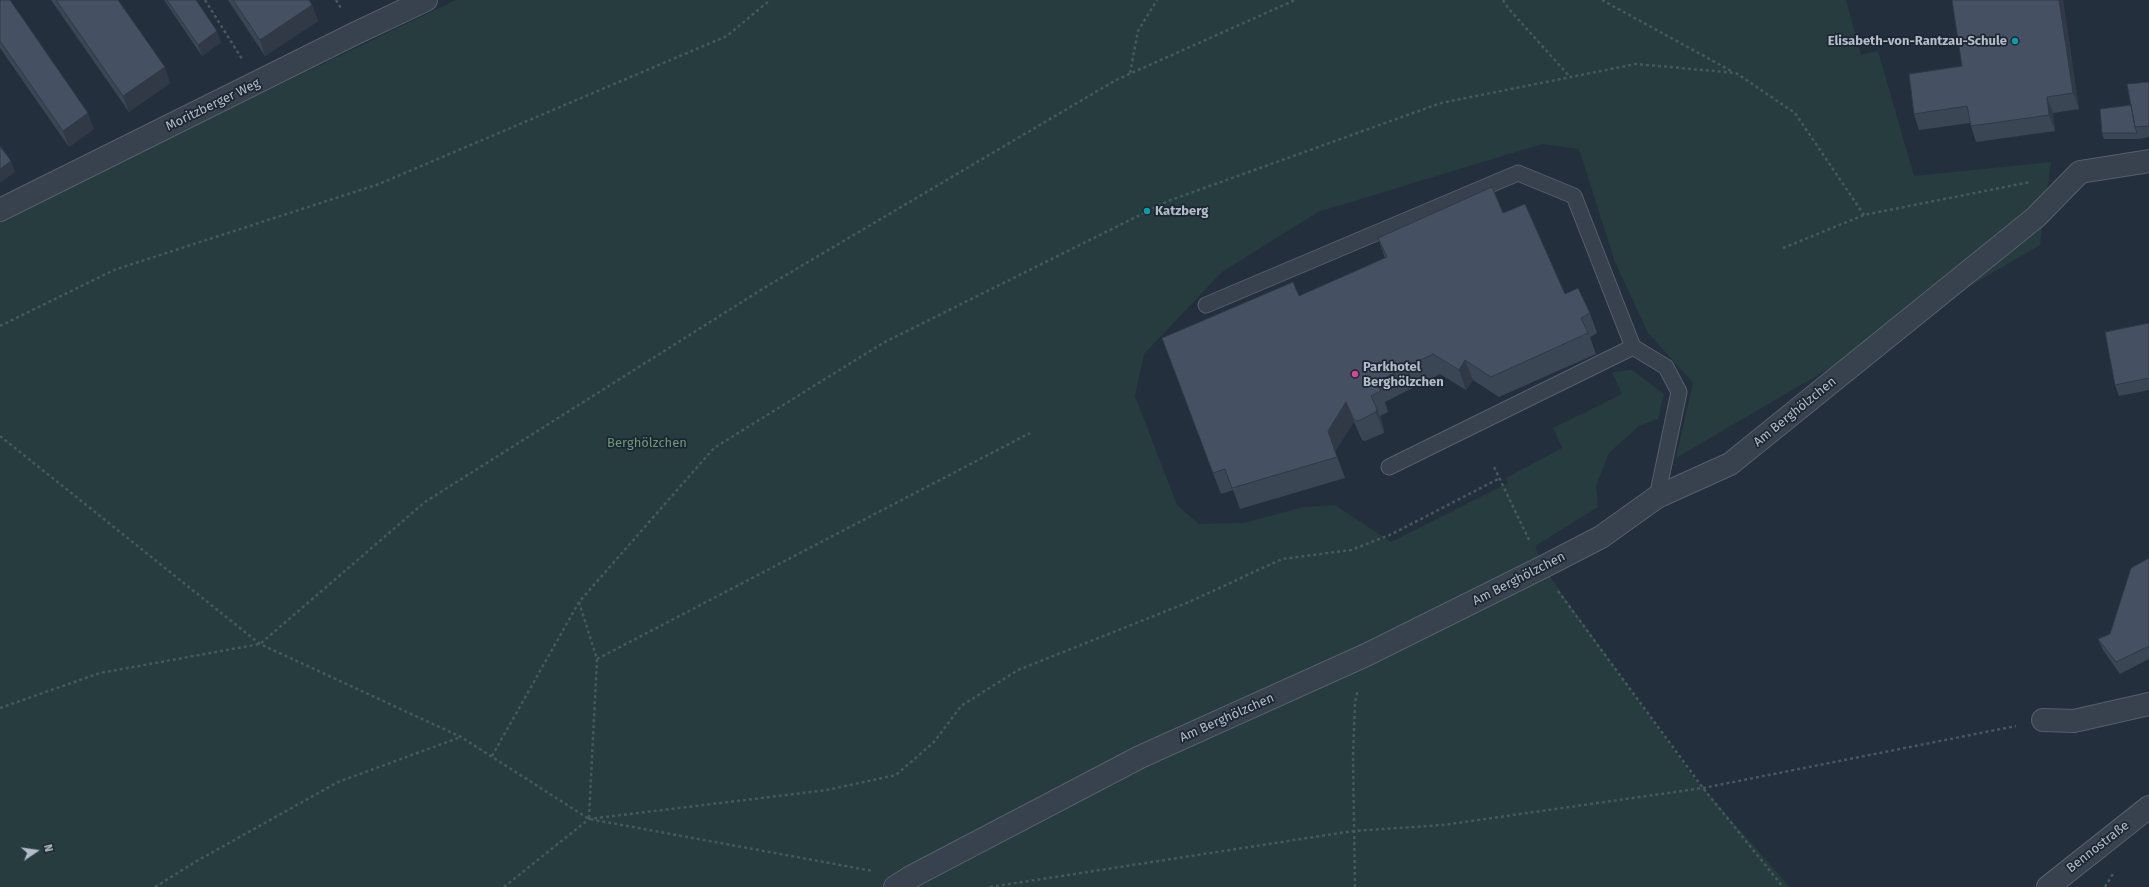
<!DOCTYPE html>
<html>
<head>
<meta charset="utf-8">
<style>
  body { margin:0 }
  #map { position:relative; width:2149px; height:887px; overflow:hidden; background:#242f3e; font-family:"Fira Sans",sans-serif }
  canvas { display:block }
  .north { position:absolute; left:16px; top:831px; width:40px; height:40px; -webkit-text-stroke:3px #1d2633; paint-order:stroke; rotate:77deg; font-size:11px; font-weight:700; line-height:16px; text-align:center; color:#b4bcc9 }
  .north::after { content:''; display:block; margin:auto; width:14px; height:18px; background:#b4bcc9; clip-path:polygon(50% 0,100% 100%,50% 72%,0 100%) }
</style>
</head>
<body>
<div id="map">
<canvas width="2149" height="887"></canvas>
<div class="north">N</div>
</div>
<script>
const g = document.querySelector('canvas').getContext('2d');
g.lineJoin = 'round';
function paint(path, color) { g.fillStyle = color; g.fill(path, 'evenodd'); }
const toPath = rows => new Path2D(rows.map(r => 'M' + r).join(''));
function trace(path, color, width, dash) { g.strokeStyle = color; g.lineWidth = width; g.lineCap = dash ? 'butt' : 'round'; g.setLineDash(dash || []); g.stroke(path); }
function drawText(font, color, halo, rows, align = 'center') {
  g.font = font + ' "Fira Sans",sans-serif'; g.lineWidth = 3.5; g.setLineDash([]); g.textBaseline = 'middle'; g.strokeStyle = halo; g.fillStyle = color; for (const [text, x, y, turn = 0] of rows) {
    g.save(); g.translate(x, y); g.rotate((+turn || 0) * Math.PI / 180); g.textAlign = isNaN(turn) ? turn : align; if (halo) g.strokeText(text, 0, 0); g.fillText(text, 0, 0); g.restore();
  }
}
const green = toPath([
  [456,0,1846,0,1861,55,1878,51,1914,176,2051,162,2040,245,1676,458,1693,383,1648,333,1615,262,1579,149,1542,144,1318,212,1222,272,1144,354,1135,396,1177,505,1199,524,1243,523,1304,507,1335,505,1391,542,1508,483,1506,478,1562,448,1553,428,1622,394,1612,372,1632,370,1664,394,1658,419,1639,426,1609,453,1596,486,1598,507,1535,546,1543,567,1690,773,1790,887,0,887,0,219]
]);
const path = toPath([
  [205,0,242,59],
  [336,0,342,10],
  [1503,0,1508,8,1570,77],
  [1602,0,1733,72],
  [1130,73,1138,31,1157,0],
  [1783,248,1864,215,2030,182],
  [0,326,114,270,379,184,727,36,770,0],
  [0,436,260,644,461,737,589,819,873,871],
  [1494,467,1530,542],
  [1558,591,1703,788,1783,887],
  [579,602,597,659,589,818],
  [597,659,1030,433],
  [0,708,100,673,260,644,425,502,764,288,1116,80,1295,0],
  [492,756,579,602,714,448,883,343,1168,201,1441,103,1636,64,1736,73,1795,113,1864,215],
  [155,887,195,862,338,782,461,737],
  [504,887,589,819,827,790,896,775,934,742,961,706,1018,670,1189,602,1282,559,1351,550,1392,534,1500,478],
  [990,887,1353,831,1443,825,1703,788,2016,726],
  [1355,887,1353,757,1355,702,1358,690],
  [2105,887,2114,872]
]);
const service = toPath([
  [1206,305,1518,173,1574,196,1633,347,1666,367,1679,392,1657,497],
  [1389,467,1633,347]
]);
const minor = toPath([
  [0,210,356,33,426,0],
  [2043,720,2074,721,2149,704],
  [895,887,909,878,1140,757,1366,655,1543,567,1601,537,1657,497,1730,464,2036,217,2080,172,2149,161],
  [2048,887,2149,807]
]);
const wall = toPath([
  [0,0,94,129,69,147,0,48],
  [51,0,118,0,170,83,129,112],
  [164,0,196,0,221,42,202,56],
  [228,0,309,0,312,5,318,21,265,56],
  [1952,0,2063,0,2079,109,2053,113,2055,131,1976,142,1970,123,1919,130,1914,114,1962,66],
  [2149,82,2149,137,2139,139,2104,139,2102,133,2131,105],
  [1503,213,1565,294,1590,313,1597,333,1590,337,1596,354,1499,397,1473,380,1466,390,1440,374,1385,402,1388,412,1380,416,1384,429,1384,433,1365,441,1362,440,1354,422,1335,451,1345,478,1240,509,1233,490,1221,494,1162,338,1299,296,1385,258,1378,238],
  [2149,323,2149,390,2119,396,2115,385],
  [2149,558,2149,659,2120,674,2103,650,2098,639,2110,634]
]);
const shadedWall = toPath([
  [2059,0,2063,0,2079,109,2073,93],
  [312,5,318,21,265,56,260,40],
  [217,31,221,42,202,56,198,45],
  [165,67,170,83,129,112,123,96],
  [2047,97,2053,113,2055,131,2049,115],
  [88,113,94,129,69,147,63,131],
  [11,161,15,172,0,183,0,169],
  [1465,360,1473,380,1466,390,1459,370],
  [1346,402,1354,422,1335,452,1328,431],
  [1377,409,1384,429,1384,433,1376,412]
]);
const building = toPath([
  [0,0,10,0,88,113,63,131,0,41,0,0],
  [56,0,118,0,165,67,123,96,56,0],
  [167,0,196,0,217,31,198,45,167,0],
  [233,0,309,0,312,5,260,40,233,0],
  [1952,0,2059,0,2073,93,2047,97,2049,115,1971,126,1967,106,1914,114,1909,74,1962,66,1952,0],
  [2149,82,2149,126,2135,127,2127,84,2149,82],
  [2131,105,2135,127,2137,133,2102,133,2100,109,2131,105],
  [0,146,11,161,0,169,0,146],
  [1492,187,1503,213,1525,204,1565,294,1578,288,1590,313,1581,318,1588,333,1491,377,1465,360,1459,370,1433,354,1376,382,1381,391,1371,396,1377,409,1376,412,1358,421,1354,420,1346,402,1328,431,1337,457,1232,488,1225,469,1213,473,1162,338,1293,282,1299,296,1387,257,1378,238,1492,187],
  [2149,323,2149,378,2115,385,2105,332,2149,323],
  [2149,558,2149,646,2116,662,2098,639,2110,634,2131,568,2149,558]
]);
const markers = [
  [2015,41,4,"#0f9aa8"],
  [1147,211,4,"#0f9aa8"],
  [1355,374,4,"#d1479c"]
];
const poiNames = [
  ["Elisabeth-von-Rantzau-Schule",2007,41,"right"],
  ["Katzberg",1155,211],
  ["Parkhotel",1363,367],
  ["Berghölzchen",1363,382]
];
const streetNames = [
  ["Moritzberger Weg",213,105,-26],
  ["Am Berghölzchen",1795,412,-39],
  ["Am Berghölzchen",1519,579,-27],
  ["Am Berghölzchen",1227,718,-24],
  ["Bennostraße",2098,847,-38]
];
const parkNames = [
  ["Berghölzchen",647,443]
];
paint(green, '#263c3f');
trace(service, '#565f6c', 17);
trace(minor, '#565f6c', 24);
trace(path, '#44595c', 2.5, [3, 3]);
trace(service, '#38414e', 15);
trace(minor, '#38414e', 22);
paint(wall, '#3b4654');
paint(shadedWall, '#303945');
paint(building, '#455162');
trace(building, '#303945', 1);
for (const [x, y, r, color] of markers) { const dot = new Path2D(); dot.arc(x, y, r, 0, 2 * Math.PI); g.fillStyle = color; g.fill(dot); trace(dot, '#1d2633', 1.5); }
drawText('bold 13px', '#b4bcc9', '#1d2633', poiNames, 'left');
drawText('13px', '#b4bcc9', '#1d2633', streetNames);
drawText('13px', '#6b9a76', '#1d2633', parkNames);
</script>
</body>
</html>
